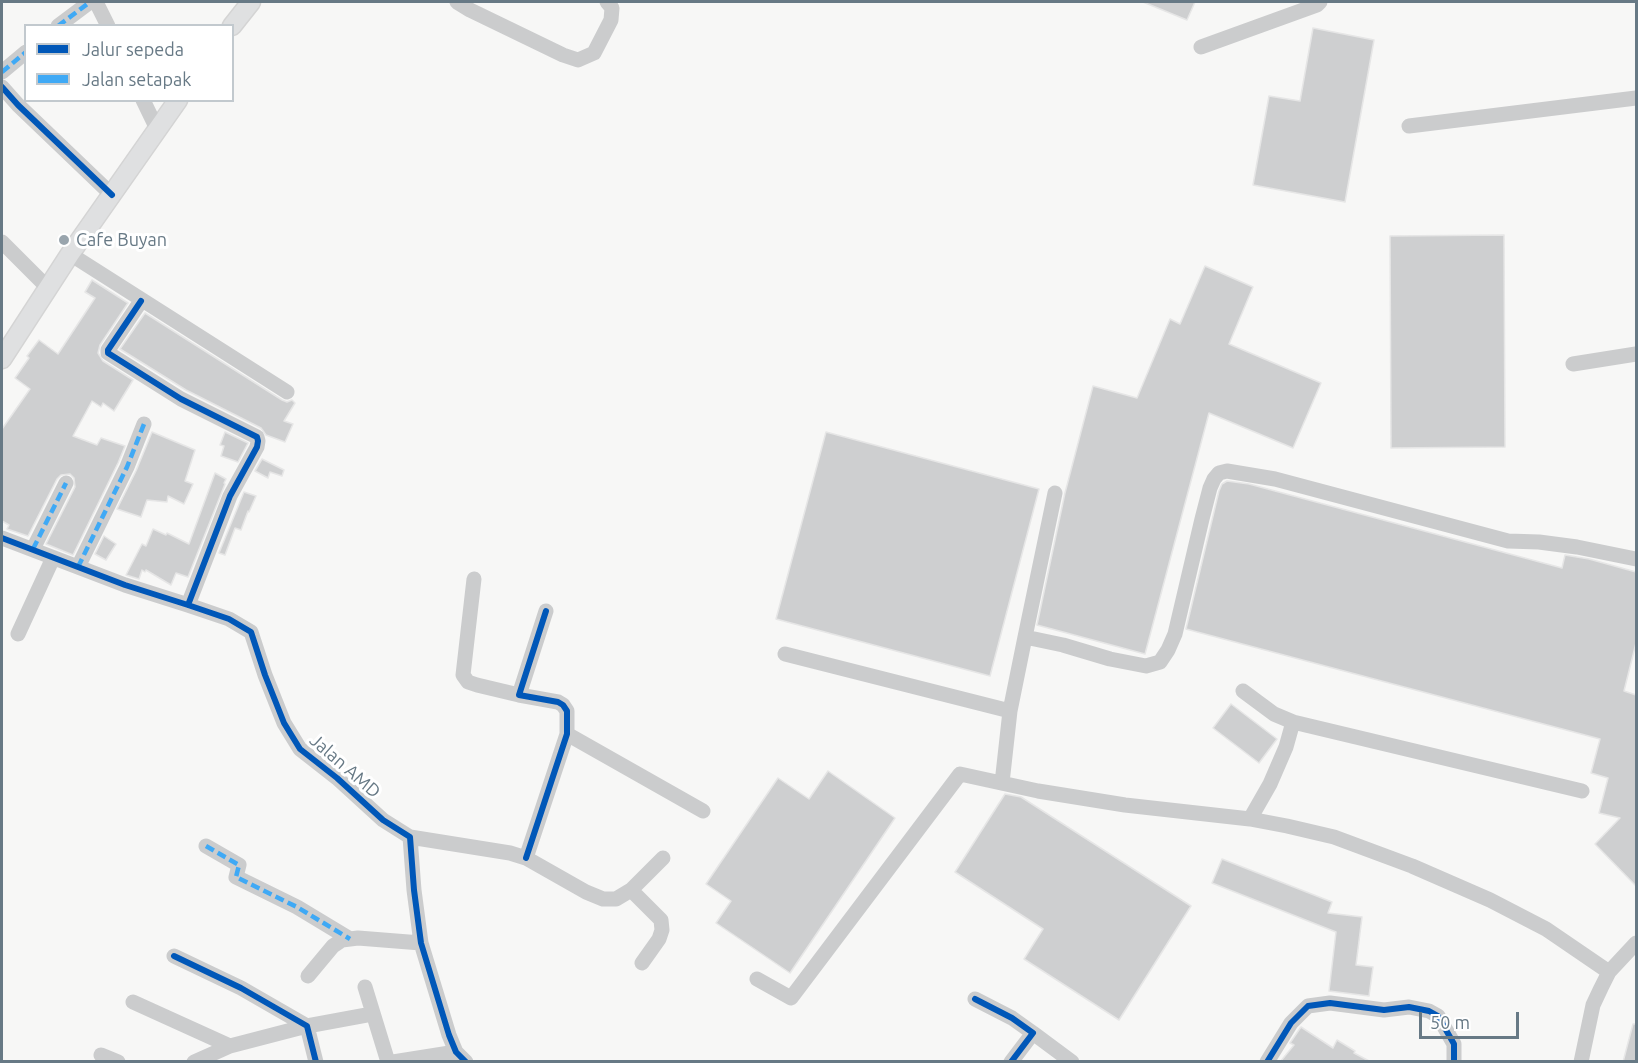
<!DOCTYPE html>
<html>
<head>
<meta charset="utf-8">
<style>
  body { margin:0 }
  #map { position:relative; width:1638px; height:1063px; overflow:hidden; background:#f7f7f6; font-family:Ubuntu,sans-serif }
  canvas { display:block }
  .frame { position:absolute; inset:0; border:3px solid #677985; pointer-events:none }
  .legend { position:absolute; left:24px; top:24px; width:210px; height:78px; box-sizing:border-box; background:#fff; border:2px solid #c2c9ce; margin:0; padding:8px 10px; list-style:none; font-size:18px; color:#677985 }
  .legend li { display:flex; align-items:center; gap:12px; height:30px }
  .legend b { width:30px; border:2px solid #c2c9ce }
  .scale { position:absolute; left:1419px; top:1012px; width:100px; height:27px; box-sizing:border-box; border:3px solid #677985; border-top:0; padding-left:8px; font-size:18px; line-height:21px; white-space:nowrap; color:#677985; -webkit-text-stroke:4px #fff; paint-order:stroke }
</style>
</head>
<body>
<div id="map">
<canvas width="1638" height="1063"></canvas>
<div class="frame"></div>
<ul class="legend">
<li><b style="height:8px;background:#0057b8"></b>Jalur sepeda</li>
<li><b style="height:8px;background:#3fa9f5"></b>Jalan setapak</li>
</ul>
<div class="scale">50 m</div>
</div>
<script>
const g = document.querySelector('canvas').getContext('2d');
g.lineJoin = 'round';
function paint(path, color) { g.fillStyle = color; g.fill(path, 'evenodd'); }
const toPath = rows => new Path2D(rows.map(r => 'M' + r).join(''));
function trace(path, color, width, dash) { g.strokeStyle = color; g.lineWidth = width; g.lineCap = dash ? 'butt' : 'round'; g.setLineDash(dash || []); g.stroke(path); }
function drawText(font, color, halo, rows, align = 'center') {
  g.font = font + ' Ubuntu,sans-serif'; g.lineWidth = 6; g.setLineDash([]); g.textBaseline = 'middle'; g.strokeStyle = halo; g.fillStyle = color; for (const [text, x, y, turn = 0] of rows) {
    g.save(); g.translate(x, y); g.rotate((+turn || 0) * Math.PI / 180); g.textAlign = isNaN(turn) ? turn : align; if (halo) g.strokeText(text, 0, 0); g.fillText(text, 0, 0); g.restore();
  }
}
const building = toPath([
  [1143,2,1195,2,1187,20,1143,2],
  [1313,28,1374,40,1345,202,1253,185,1269,96,1300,101,1313,28],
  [1504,235,1505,447,1391,448,1390,236,1504,235],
  [1205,266,1253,287,1229,344,1321,383,1293,448,1209,413,1145,654,1037,625,1065,493,1093,386,1137,398,1170,319,1180,324,1205,266],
  [92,280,128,303,100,345,98,353,103,361,133,380,114,411,103,403,101,407,92,401,73,436,97,445,101,438,125,446,118,463,73,555,46,544,75,487,74,478,70,474,61,475,57,479,28,536,7,529,9,525,2,521,2,429,30,389,15,378,29,358,27,356,39,340,58,354,95,298,85,292,92,280],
  [145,313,282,400,287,402,292,400,295,403,284,421,293,424,285,442,266,435,261,428,186,390,120,349,145,313],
  [152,432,195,450,185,481,193,484,184,504,168,496,167,502,147,500,141,517,117,509,136,471,152,432],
  [225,432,248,443,238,462,221,456,224,446,220,445,225,432],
  [826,432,1039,489,990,676,776,619,826,432],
  [262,459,284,470,282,476,270,472,268,478,255,471,262,459],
  [215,473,226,479,224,483,225,484,188,577,176,573,171,585,146,570,145,572,142,570,139,579,126,575,142,544,146,546,153,529,166,535,167,533,189,544,215,473],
  [1227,481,1249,484,1562,568,1565,555,1589,559,1636,572,1636,643,1624,691,1636,695,1636,886,1595,844,1620,818,1599,813,1608,778,1591,773,1600,739,1186,629,1219,491,1222,484,1227,481],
  [244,492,256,496,249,512,248,511,241,530,235,528,225,555,219,553,244,492],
  [104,536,116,544,106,560,95,554,104,536],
  [1231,704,1277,739,1259,763,1213,728,1231,704],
  [828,771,895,818,790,973,716,923,731,901,706,884,778,778,809,799,828,771],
  [1005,794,1021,797,1191,906,1119,1020,1024,959,1043,929,955,872,1005,794],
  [1222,859,1332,902,1328,913,1362,917,1356,965,1373,967,1369,996,1329,991,1336,932,1212,883,1222,859],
  [1633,1024,1636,1024,1636,1062,1623,1062,1633,1024],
  [1301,1027,1333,1048,1337,1040,1355,1051,1354,1053,1371,1062,1280,1062,1294,1045,1290,1043,1301,1027]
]);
const minor = toPath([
  [96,2,108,26],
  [457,2,470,10,563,55,578,60,594,53,611,20,612,8,607,2],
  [58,26,90,2],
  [1201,47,1317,5,1320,2],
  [2,72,26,52],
  [2,87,18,105,112,195],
  [143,100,157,129],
  [1409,126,1636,98],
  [2,242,48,288],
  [70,254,287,392],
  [141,301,108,350,108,353,181,399,257,437,258,441,257,447,230,496,188,605],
  [1573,364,1636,354],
  [2,538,125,585,188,605,229,619,251,632,265,675,284,723,300,749,337,778,383,820,410,837,414,890,421,943,449,1035,456,1052,466,1062],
  [33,549,66,483],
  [78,567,127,467,144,424],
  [474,579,463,675,468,682,477,685,519,695],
  [18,634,53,558],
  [1025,637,1055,493],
  [785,654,1010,711],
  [1243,691,1274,714,1293,722],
  [567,734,703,811],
  [1002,783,1010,711,1025,637,1063,645,1110,659,1146,666,1160,662,1168,650,1175,634,1202,519,1210,488,1214,479,1219,473,1227,471,1275,479,1508,541,1539,542,1577,547,1636,559],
  [1250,819,1270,784,1286,747,1293,722,1582,791],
  [410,837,510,853,526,858,586,892,603,899,616,899,631,890,663,858],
  [206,846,239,865,236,877,297,907,350,939],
  [526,858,567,734,567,711,563,705,558,702,519,695,546,611],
  [631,890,661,920,662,930,659,939,642,963],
  [174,956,241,988,307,1026,316,1062],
  [308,976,333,946,342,940,358,938,421,943],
  [757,979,791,998,960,774,1038,791,1125,805,1250,819,1287,826,1334,837,1412,866,1490,900,1546,929,1609,972],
  [365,987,388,1062],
  [975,999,1012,1018,1033,1033,1011,1062],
  [133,1002,230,1046],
  [1033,1033,1072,1062],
  [101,1055,118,1062],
  [194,1062,230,1046,307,1026,372,1014],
  [393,1062,456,1052],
  [1267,1062,1291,1023,1308,1006,1330,1003,1384,1010,1409,1007,1429,1011,1438,1016,1454,1044,1454,1062],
  [1581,1062,1593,1005,1601,988,1609,972,1636,943]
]);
const major = toPath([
  [232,26,251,2],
  [2,359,70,254,178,100]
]);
const quiet = toPath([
  [58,26,90,2],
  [2,72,26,52],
  [33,549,66,483],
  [78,567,127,467,144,424],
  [206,846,239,865,236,877,297,907,350,939]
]);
const cycleway = toPath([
  [2,87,18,105,112,195],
  [141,301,108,350,108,353,181,399,257,437,258,441,257,447,230,496,188,605],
  [2,538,125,585,188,605,229,619,251,632,265,675,284,723,300,749,337,778,383,820,410,837,414,890,421,943,449,1035,456,1052,466,1062],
  [526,858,567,734,567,711,563,705,558,702,519,695,546,611],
  [174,956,241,988,307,1026,316,1062],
  [975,999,1012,1018,1033,1033,1011,1062],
  [1267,1062,1291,1023,1308,1006,1330,1003,1384,1010,1409,1007,1429,1011,1438,1016,1454,1044,1454,1062]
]);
const markers = [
  [64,240,6,"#99a5ad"]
];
const poiNames = [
  ["Cafe Buyan",76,240]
];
const streetNames = [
  ["Jalan AMD",345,766,41]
];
paint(building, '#cecfd0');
trace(building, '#e6e6e6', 1.5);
trace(major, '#d4d4d4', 21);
trace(minor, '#cbcccd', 15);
trace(major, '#dfe0e1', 18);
trace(quiet, '#3fa9f5', 4.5, [9, 4.5]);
trace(cycleway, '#0057b8', 6);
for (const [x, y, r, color] of markers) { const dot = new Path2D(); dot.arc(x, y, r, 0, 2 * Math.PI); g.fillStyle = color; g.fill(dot); trace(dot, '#fff', 2); }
drawText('18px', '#677985', '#fff', poiNames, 'left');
drawText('18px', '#677985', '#fff', streetNames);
</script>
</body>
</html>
